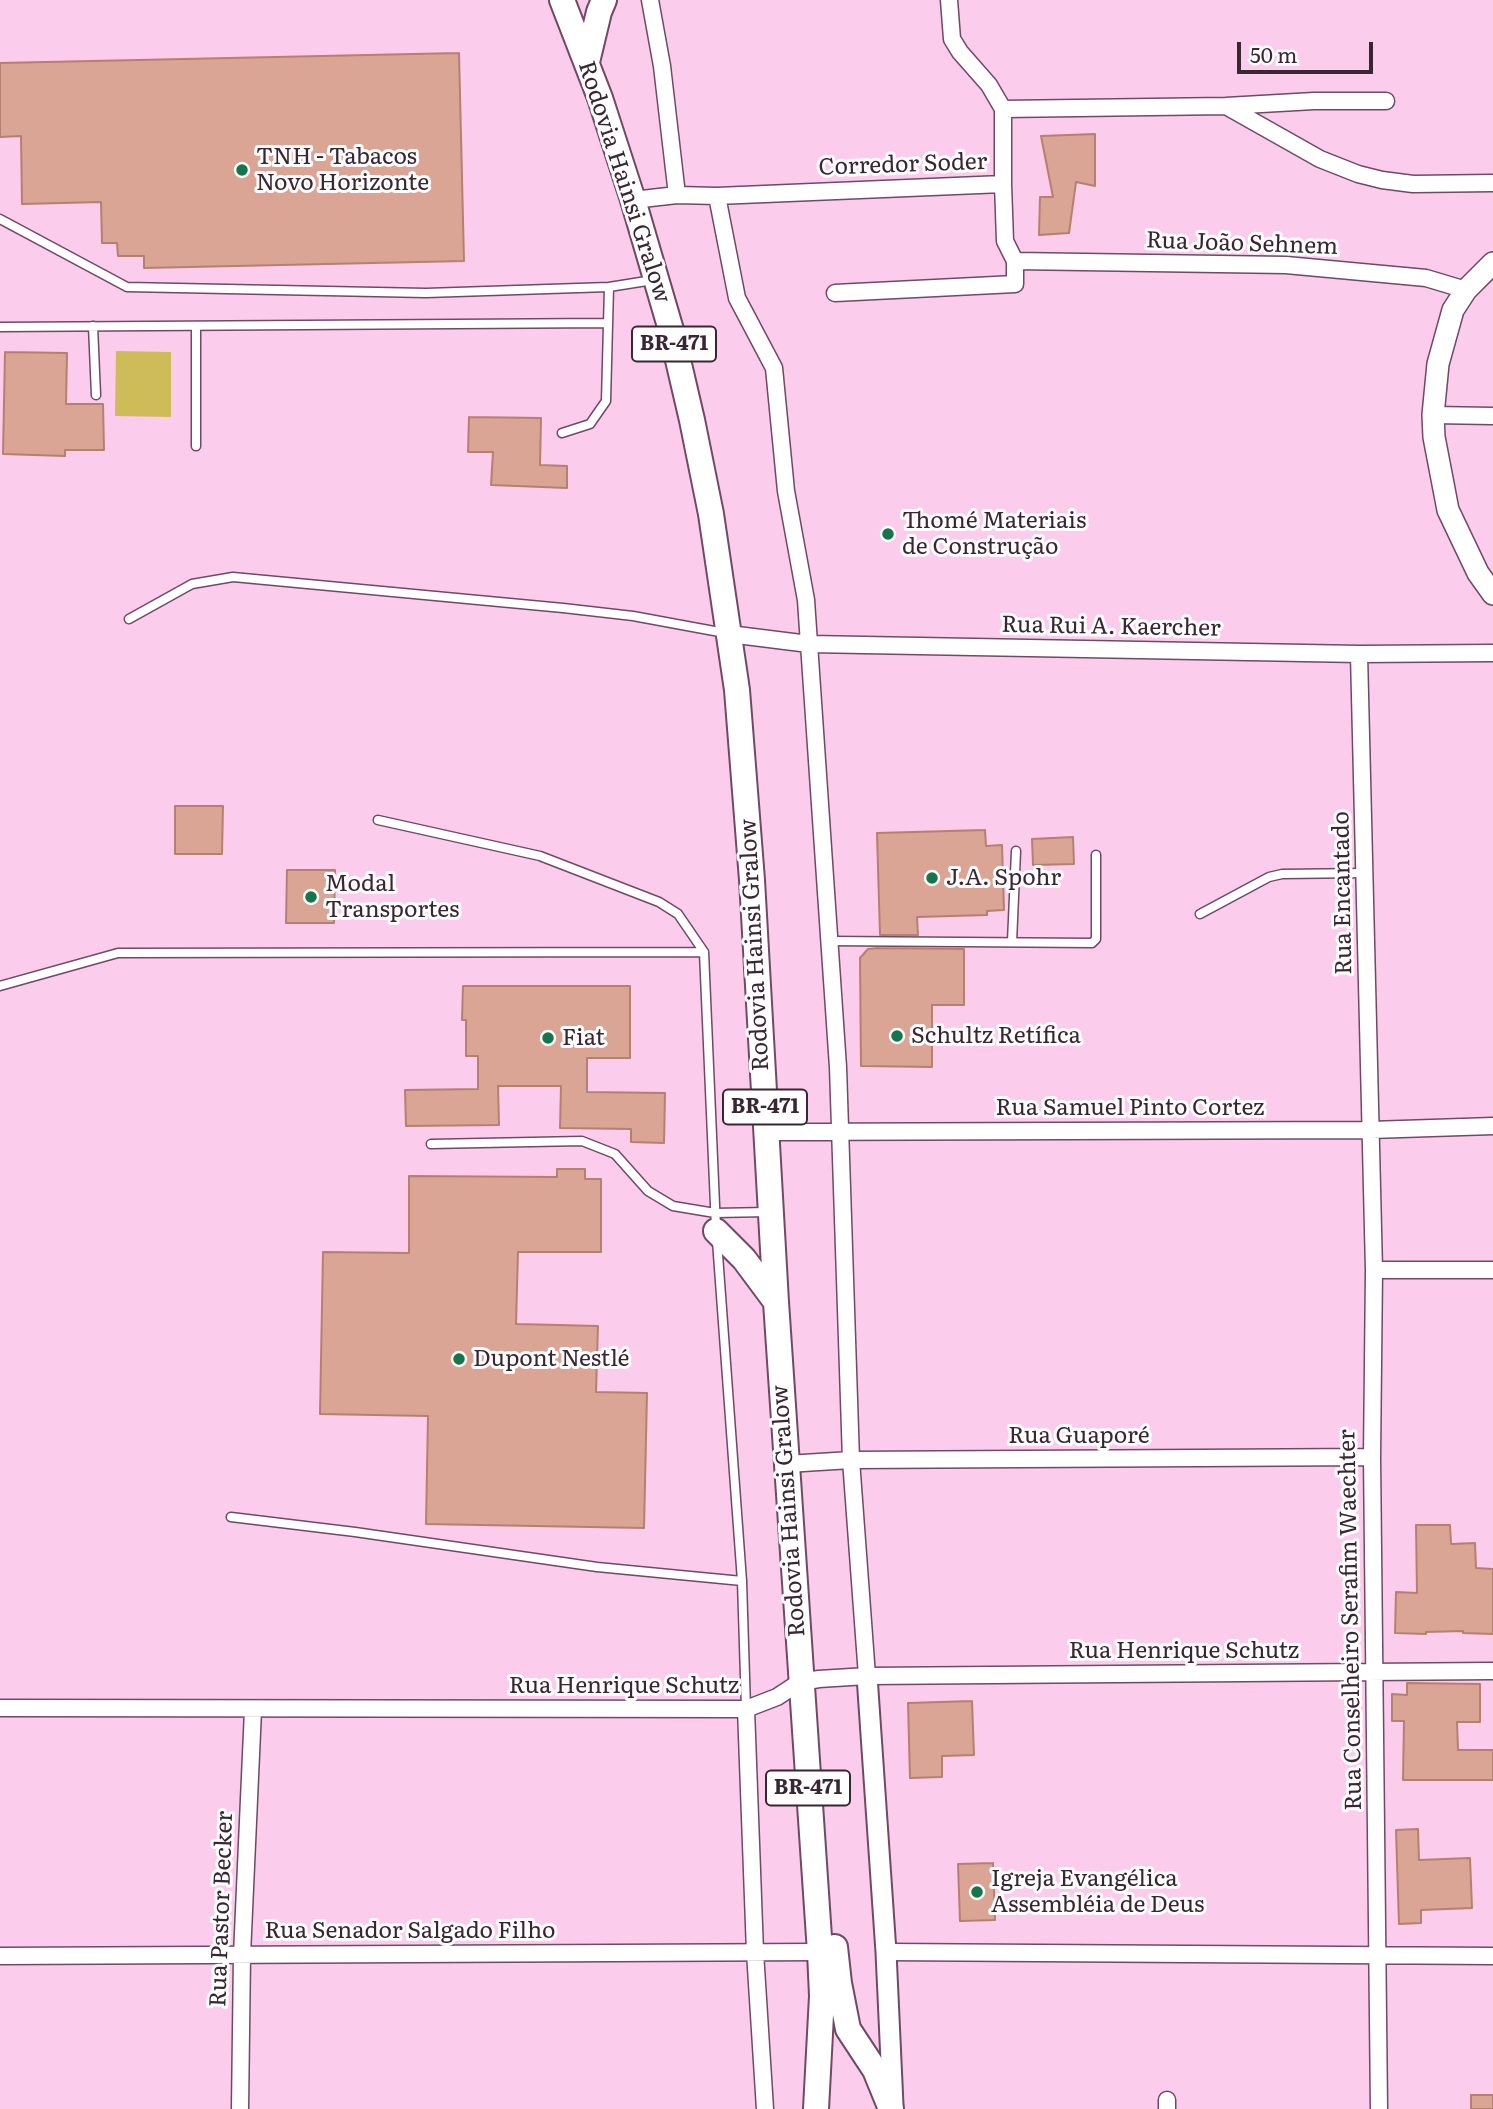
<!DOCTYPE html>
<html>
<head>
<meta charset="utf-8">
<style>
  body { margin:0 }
  #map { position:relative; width:1493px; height:2109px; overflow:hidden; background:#fcccec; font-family:Literata,serif }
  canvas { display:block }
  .scale { position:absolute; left:1237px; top:42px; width:136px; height:32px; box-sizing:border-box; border:4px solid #382632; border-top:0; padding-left:9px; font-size:21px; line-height:24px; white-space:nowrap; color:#382632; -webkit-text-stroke:5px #fdfdfd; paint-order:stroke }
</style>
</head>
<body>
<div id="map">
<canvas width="1493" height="2109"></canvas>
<div class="scale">50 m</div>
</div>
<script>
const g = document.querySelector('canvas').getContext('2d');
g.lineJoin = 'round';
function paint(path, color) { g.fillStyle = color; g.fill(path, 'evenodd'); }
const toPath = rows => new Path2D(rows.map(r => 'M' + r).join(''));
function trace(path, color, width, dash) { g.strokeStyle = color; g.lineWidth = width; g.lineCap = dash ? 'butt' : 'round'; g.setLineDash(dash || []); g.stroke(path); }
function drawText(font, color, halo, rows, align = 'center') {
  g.font = font + ' Literata,serif'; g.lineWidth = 6; g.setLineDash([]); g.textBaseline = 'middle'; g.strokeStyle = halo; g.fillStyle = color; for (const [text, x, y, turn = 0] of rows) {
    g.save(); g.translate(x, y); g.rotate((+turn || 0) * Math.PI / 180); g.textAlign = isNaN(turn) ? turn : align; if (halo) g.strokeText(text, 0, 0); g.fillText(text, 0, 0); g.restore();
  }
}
const green = toPath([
  [116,351,171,352,171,417,115,416]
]);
const building = toPath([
  [459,53,464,261,144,268,144,256,118,256,117,243,102,243,101,202,22,204,21,136,0,137,0,63,459,53],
  [1095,134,1095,186,1076,182,1069,233,1039,235,1040,197,1053,197,1041,136,1095,134],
  [5,352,67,353,66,404,103,404,104,450,65,450,65,456,3,454,5,352],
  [469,417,541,418,540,465,567,466,567,488,491,485,493,452,468,452,469,417],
  [175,806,223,806,222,854,175,854,175,806],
  [985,830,986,846,1002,845,1004,910,987,911,987,915,917,917,918,935,880,935,877,833,985,830],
  [1073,837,1074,864,1033,865,1032,839,1073,837],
  [287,870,335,870,334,923,286,923,287,870],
  [878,948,964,949,964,1005,932,1005,932,1067,861,1066,860,958,868,949,878,948],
  [463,986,630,986,630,1058,587,1058,587,1092,665,1093,664,1143,631,1142,631,1129,560,1128,561,1086,498,1086,499,1125,406,1126,405,1090,478,1089,478,1056,466,1056,466,1020,462,1020,463,986],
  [557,1169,585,1169,585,1179,601,1179,601,1252,518,1252,516,1324,598,1326,596,1392,647,1393,644,1528,426,1524,428,1416,320,1414,323,1252,409,1253,409,1176,557,1177,557,1169],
  [1416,1525,1450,1525,1451,1544,1475,1543,1476,1568,1493,1569,1493,1634,1463,1633,1463,1631,1426,1632,1426,1634,1395,1633,1396,1592,1417,1593,1416,1525],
  [1407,1683,1480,1684,1480,1722,1457,1722,1458,1750,1493,1750,1493,1780,1403,1780,1404,1721,1392,1721,1392,1694,1407,1695,1407,1683],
  [972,1701,974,1755,942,1756,942,1777,910,1778,908,1703,972,1701],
  [1418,1829,1419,1860,1470,1858,1472,1908,1421,1910,1421,1923,1399,1924,1396,1830,1418,1829],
  [993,1863,995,1920,960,1921,958,1864,993,1863],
  [1471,2095,1493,2095,1493,2109,1471,2109,1471,2095]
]);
const service = toPath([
  [0,219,127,287,426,293,609,287,653,280],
  [93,326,96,395],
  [196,326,196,446],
  [0,327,608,323],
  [562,433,590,424,606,401,609,287],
  [129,619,192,584,233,577,563,608,633,616,725,633],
  [378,820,540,856,659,902,678,914,704,952],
  [1200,914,1269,877,1282,874,1365,873],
  [829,941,1092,943,1096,939,1096,855],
  [1012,942,1016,851],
  [0,986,118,953,704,952,716,1228],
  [431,1144,582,1141,615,1154,648,1191,673,1206,715,1213,768,1212],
  [717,1241,742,1581,746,1709],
  [231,1517,355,1532,597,1567,742,1581]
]);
const minor = toPath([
  [650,0,662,66,677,195],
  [949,0,952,39,960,52,989,85,1003,109],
  [1226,106,1320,159,1358,174,1382,180,1413,184,1493,183],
  [1003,184,1005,241,1015,261,1286,265,1426,278,1466,290],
  [717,196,737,298,774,368,786,491,806,600,838,1067,851,1460,867,1676],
  [633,200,677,195,717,196,1003,184,1003,109,1226,106,1314,101,1386,101],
  [835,293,1015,284,1015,261],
  [1433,415,1493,416],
  [729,634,809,644,1359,654,1493,653],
  [1359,654,1374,1270,1372,1457,1379,2109],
  [767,1132,1371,1130,1493,1126],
  [1374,1270,1493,1270],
  [787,1464,851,1460,1372,1457],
  [0,1708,746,1709,777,1697,800,1682,819,1679,867,1676,1493,1671],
  [746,1709,755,1952,765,2109],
  [886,1952,1493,1956],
  [0,1956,820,1952],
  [240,2109,242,1955,253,1710],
  [1167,2109,1167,2100]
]);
const tertiary = toPath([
  [867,1676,886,1952,893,2105]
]);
const secondary = toPath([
  [1493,263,1466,290,1453,310,1438,364,1433,415,1434,437,1448,510,1478,573,1493,594]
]);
const primary = toPath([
  [562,0,600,98,633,200,671,330,692,420,711,514,737,690,752,880,776,1302,820,1952,822,1996,816,2109],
  [587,62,599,12,604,0],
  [716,1231,744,1259,776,1302],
  [835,1947,839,1983,848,2029,875,2070,891,2109]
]);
const markers = [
  [242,170,7,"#15754b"],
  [888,534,7,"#15754b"],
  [932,878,7,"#15754b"],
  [311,897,7,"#15754b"],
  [897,1036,7,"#15754b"],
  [548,1038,7,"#15754b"],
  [459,1359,7,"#15754b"],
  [977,1892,7,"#15754b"]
];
const shields = [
  [674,344,84],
  [765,1107,84],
  [808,1788,84]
];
const shieldNames = [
  ["BR-471",674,344],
  ["BR-471",765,1107],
  ["BR-471",808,1788]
];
const poiNames = [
  ["TNH - Tabacos",256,157],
  ["Novo Horizonte",256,183],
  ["Thomé Materiais",902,521],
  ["de Construção",902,547],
  ["J.A. Spohr",946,878],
  ["Modal",325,884],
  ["Transportes",325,910],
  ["Schultz Retífica",911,1036],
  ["Fiat",562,1038],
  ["Dupont Nestlé",473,1359],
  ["Igreja Evangélica",991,1879],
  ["Assembléia de Deus",991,1905]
];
const streetNames = [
  ["Corredor Soder",903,165,-2],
  ["Rodovia Hainsi Gralow",624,182,72],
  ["Rua João Sehnem",1242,244,2],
  ["Rua Rui A. Kaercher",1111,627,1],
  ["Rua Encantado",1343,893,-91],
  ["Rodovia Hainsi Gralow",755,945,-93],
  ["Rua Samuel Pinto Cortez",1130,1108],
  ["Rua Guaporé",1079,1436],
  ["Rodovia Hainsi Gralow",789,1511,-94],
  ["Rua Conselheiro Serafim Waechter",1351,1620,-91],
  ["Rua Henrique Schutz",1184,1651],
  ["Rua Henrique Schutz",624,1686],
  ["Rua Pastor Becker",222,1909,-88],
  ["Rua Senador Salgado Filho",410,1931]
];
paint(green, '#cebc59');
paint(building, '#daa594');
trace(building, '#b48171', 2);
trace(service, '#704964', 11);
trace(minor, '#704964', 19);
trace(tertiary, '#704964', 23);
trace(secondary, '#704964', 24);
trace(primary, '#704964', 28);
trace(service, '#fff', 8);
trace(minor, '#fff', 16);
trace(tertiary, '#fff', 19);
trace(secondary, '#fff', 21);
trace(primary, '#fff', 24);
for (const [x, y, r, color] of markers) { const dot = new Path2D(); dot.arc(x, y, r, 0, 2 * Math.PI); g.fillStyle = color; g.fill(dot); trace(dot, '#fdfdfd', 2.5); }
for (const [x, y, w] of shields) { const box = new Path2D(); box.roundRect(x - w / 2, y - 17.5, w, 35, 5); g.fillStyle = '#fdfdfd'; g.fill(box); trace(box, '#382632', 2); }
drawText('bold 21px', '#382632', null, shieldNames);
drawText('23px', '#382632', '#fdfdfd', poiNames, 'left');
drawText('23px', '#382632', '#fdfdfd', streetNames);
</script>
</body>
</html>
